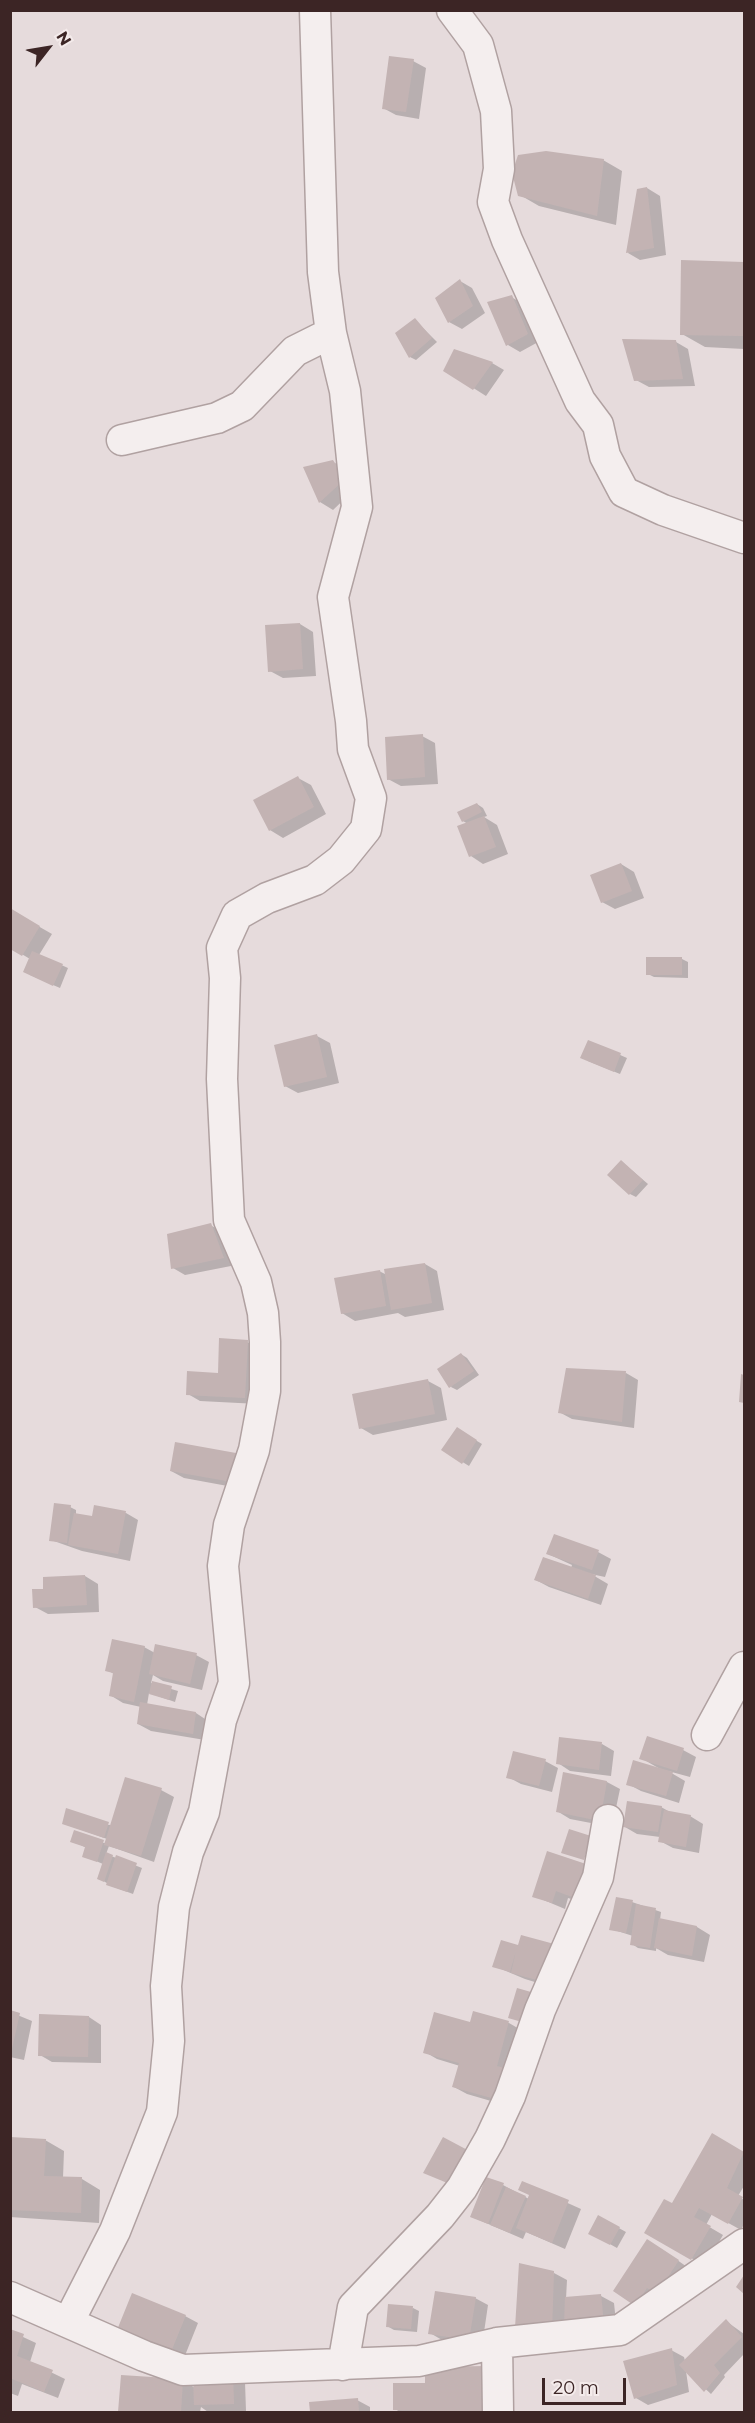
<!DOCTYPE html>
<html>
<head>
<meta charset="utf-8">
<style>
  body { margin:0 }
  #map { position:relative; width:755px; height:2423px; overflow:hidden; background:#e6dbdc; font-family:Montserrat,sans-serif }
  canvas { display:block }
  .frame { position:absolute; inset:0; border:12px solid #3c2525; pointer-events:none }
  .north { position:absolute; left:18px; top:18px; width:60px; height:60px; -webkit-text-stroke:4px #f4ebeb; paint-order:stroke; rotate:59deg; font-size:16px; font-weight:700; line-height:24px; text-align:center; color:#3c2525 }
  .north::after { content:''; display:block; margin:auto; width:21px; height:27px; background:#3c2525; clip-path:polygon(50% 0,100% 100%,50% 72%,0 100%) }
  .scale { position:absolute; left:542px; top:2378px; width:84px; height:27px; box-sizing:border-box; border:3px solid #3c2525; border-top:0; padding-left:8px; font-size:18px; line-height:21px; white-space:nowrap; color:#3c2525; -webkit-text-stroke:4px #f4ebeb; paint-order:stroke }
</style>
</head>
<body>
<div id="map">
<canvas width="755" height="2423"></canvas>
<div class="frame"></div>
<div class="north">N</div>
<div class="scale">20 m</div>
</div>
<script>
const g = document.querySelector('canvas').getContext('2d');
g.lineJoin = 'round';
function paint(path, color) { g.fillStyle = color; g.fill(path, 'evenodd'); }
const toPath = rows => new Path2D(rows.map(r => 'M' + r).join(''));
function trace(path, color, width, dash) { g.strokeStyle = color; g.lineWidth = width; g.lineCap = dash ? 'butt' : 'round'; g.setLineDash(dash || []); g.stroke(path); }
const shadow = toPath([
  [413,61,426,68,419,119,396,115,383,108],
  [603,160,622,171,616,225,539,206,520,195],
  [647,188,660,196,666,255,640,260,628,253],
  [683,261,744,263,744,349,705,347,682,334],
  [460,281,472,288,485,313,462,329,449,322],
  [511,297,524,304,540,341,520,352,508,345],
  [415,320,437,342,416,360,410,357],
  [676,342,688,349,695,386,649,387,636,380],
  [492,363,504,370,486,396,445,370],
  [333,462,346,469,357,487,333,510,320,502,305,468],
  [300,624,313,632,316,676,283,678,270,671],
  [422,736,435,743,438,784,401,786,388,779],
  [298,778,311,785,326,814,283,838,270,830],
  [477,804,483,808,487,816,484,817,497,825,508,854,483,864,471,856,468,824,463,821],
  [621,864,634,872,644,898,615,909,602,902],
  [10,910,52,934,39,955,68,968,60,988,30,975,30,959,10,947],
  [682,959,688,962,688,978,654,977,648,974],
  [317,1036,330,1043,339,1083,298,1093,285,1086],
  [588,1041,627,1058,620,1074,588,1061],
  [621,1161,648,1184,636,1197,630,1194],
  [210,1225,223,1232,236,1265,185,1275,173,1268],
  [425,1264,437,1271,444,1310,405,1317,398,1313,355,1321,342,1313,379,1271,387,1275],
  [247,1342,260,1349,258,1404,200,1401,188,1394,219,1375],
  [461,1354,467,1358,479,1375,457,1390,451,1387],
  [626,1373,638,1380,634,1428,572,1419,559,1412],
  [428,1381,441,1388,447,1420,373,1435,361,1428],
  [457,1429,482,1444,469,1466,443,1450],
  [236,1454,249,1461,244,1489,184,1478,171,1471],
  [70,1507,76,1510,76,1514,93,1518,95,1507,126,1513,138,1520,130,1561,82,1551,51,1540],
  [598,1552,611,1559,605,1577,591,1574,608,1584,601,1605,549,1587,536,1580,571,1568,572,1565,548,1554],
  [85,1576,98,1584,99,1612,48,1614,35,1607],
  [144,1647,155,1653,196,1655,209,1662,202,1690,163,1681,153,1675,151,1683,178,1691,175,1702,149,1693,147,1705,196,1713,208,1721,205,1740,151,1731,138,1724,141,1707,123,1703,110,1695,114,1674,107,1670],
  [602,1744,614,1751,611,1776,570,1771,558,1763],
  [683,1750,696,1757,690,1777,668,1771,685,1781,679,1803,641,1791,628,1784,660,1769,641,1758],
  [545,1761,558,1768,552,1792,521,1784,508,1777],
  [565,1774,607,1782,620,1789,612,1827,570,1819,557,1811],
  [161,1790,174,1797,154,1862,109,1846,106,1854,142,1868,133,1894,114,1887,98,1878,103,1864,84,1856,87,1848,72,1841,106,1843,107,1839,63,1823,112,1825],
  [661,1807,670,1812,690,1816,703,1824,699,1853,673,1848,660,1841,660,1837,637,1834,625,1827],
  [585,1865,588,1904,568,1898,565,1909,534,1896],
  [632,1902,661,1912,660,1920,697,1927,710,1935,704,1962,668,1955,656,1948,656,1951,638,1948,632,1944,633,1936,611,1929],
  [517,1946,561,1990,525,1979,494,1966],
  [10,2012,32,2021,24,2060,10,2057],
  [475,2013,509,2023,521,2030,508,2106,467,2094,454,2087,460,2066,437,2059,425,2052,471,2024],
  [89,2017,101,2025,101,2063,52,2062,40,2055],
  [713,2136,744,2154,744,2186,738,2196,744,2200,744,2224,741,2230,712,2214,706,2225,723,2235,705,2266,646,2232,672,2205],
  [10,2138,45,2140,64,2151,63,2178,82,2179,100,2190,99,2223,10,2217],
  [523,2183,581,2209,565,2249,526,2232,523,2239,472,2217,503,2185,529,2199,531,2195],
  [599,2217,626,2232,617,2248,590,2233],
  [660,2248,690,2269,636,2305],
  [554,2273,567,2280,566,2299,601,2296,614,2303,617,2332,529,2334],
  [475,2298,488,2305,482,2346,442,2340,430,2333],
  [413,2308,419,2311,417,2332,394,2330,387,2326],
  [185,2316,198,2323,184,2358,132,2337],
  [726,2321,744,2334,744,2354,724,2375,725,2377,711,2394,686,2371,689,2392,648,2405,636,2398,671,2350,684,2357,685,2361],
  [10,2331,36,2343,30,2362,65,2379,58,2398,22,2384,18,2396,10,2393],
  [122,2376,183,2380,195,2388,195,2376,245,2382,246,2411,208,2412,201,2407,200,2412,120,2412],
  [357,2400,370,2407,370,2412,312,2412,311,2403],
  [395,2409,505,2412,400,2412]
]);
const building = toPath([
  [389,56,414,59,406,112,382,109],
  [546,151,604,159,597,216,518,196,512,173,518,155],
  [647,187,654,248,626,253,637,189],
  [681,260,744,262,744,336,680,335],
  [460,279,473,306,448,323,435,298],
  [512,295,528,334,506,346,487,302],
  [415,318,432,338,409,358,395,333],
  [622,339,676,340,683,379,634,381],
  [454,349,493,362,473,390,443,371],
  [333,460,345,479,319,503,303,467],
  [300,623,303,669,268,672,265,625],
  [423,734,425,777,387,780,385,737],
  [298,776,314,807,269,831,253,800],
  [477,803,482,812,462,822,457,812],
  [484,816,496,847,469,857,457,826],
  [621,863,632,891,601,903,590,875],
  [10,908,40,926,22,956,10,949],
  [32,951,63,964,53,986,23,972],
  [646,957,682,957,682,975,646,975],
  [317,1034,327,1077,284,1087,274,1045],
  [588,1040,621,1053,614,1072,580,1058],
  [621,1160,643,1180,629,1195,607,1175],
  [211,1223,224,1258,171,1269,167,1234],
  [425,1263,432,1303,391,1310,384,1269],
  [380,1270,386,1306,341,1314,334,1278],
  [219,1338,248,1340,245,1398,186,1395,187,1371,218,1373],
  [461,1353,474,1371,449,1388,437,1369],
  [566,1368,626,1371,622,1422,558,1413],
  [741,1374,744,1375,744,1403,739,1402],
  [428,1379,435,1414,359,1429,352,1394],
  [457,1427,477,1440,462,1464,441,1450],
  [175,1442,236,1453,232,1482,170,1471],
  [54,1503,71,1505,67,1543,49,1541],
  [94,1505,126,1511,118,1554,68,1545,74,1513,92,1516],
  [554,1534,599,1550,592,1570,546,1554],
  [543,1557,596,1575,588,1599,534,1580],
  [85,1575,87,1605,33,1608,32,1589,43,1589,43,1577],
  [112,1639,145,1646,134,1702,109,1696,113,1673,105,1671],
  [155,1644,197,1653,190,1684,149,1674],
  [152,1681,172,1686,169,1700,149,1694],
  [140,1702,196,1712,193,1734,137,1724],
  [647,1736,684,1748,677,1771,639,1759],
  [559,1737,602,1742,599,1770,556,1764],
  [513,1751,546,1759,539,1786,506,1778],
  [633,1760,673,1772,666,1796,626,1785],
  [563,1772,607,1781,600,1821,556,1812],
  [125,1777,162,1788,141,1856,104,1845],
  [627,1801,662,1806,658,1832,623,1827],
  [66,1808,109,1822,104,1838,62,1824],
  [664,1810,691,1815,686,1847,658,1842],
  [569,1829,591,1836,584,1860,561,1853],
  [74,1830,104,1840,97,1862,82,1857,85,1847,70,1842],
  [547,1851,586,1864,575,1898,556,1891,552,1903,532,1897],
  [106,1852,113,1855,104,1882,97,1879],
  [116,1855,137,1863,127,1892,106,1885],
  [616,1897,633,1900,626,1933,609,1930],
  [636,1904,656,1908,650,1948,630,1945],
  [659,1918,697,1926,692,1956,654,1948],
  [521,1935,558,1945,548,1983,511,1973,516,1951,510,1972,492,1967,501,1940,518,1945],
  [517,1988,538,1994,529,2024,508,2018],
  [10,2010,20,2013,11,2053,10,2053],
  [473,2011,509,2021,497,2066,504,2068,495,2099,452,2087,459,2063,423,2053,434,2012,470,2022],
  [39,2014,89,2016,88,2057,38,2056],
  [712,2133,744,2152,727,2188,743,2197,728,2224,699,2208,694,2217,711,2226,691,2260,644,2233,664,2199,672,2203],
  [10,2137,46,2139,44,2176,82,2177,81,2213,10,2210],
  [443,2137,475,2154,457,2187,423,2173],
  [486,2177,504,2183,488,2224,470,2217],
  [522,2181,569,2200,552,2243,516,2228,529,2195,518,2190],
  [506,2187,526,2196,510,2233,490,2225],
  [598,2215,620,2227,610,2245,588,2234],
  [647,2239,679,2260,657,2294,647,2288,635,2306,613,2291],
  [519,2263,554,2271,552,2331,515,2328],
  [744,2275,744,2294,736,2287],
  [435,2291,476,2297,469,2340,428,2334],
  [132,2293,186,2315,171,2352,117,2330],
  [601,2294,604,2325,564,2328,565,2297],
  [388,2304,413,2306,411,2329,386,2327],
  [726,2319,742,2337,714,2365,720,2373,704,2392,679,2365],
  [10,2329,24,2334,17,2356,53,2370,44,2392,10,2378],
  [672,2348,677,2385,634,2399,623,2361],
  [486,2366,487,2412,393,2410,393,2383,425,2383,425,2367],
  [193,2374,233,2374,234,2404,194,2405],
  [121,2375,183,2379,181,2412,118,2412],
  [358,2398,359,2412,310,2412,309,2402]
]);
const street = toPath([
  [452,10,478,45,496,111,499,169,493,202,507,240,580,401,598,425,605,456,624,492,663,510,744,538],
  [122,440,217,418,242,406,295,351,331,333],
  [707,1735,744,1667],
  [10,2297,144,2356,183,2370,419,2361,497,2343,620,2330,744,2244],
  [69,2321,115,2231,162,2112,169,2041,166,1986,174,1907,188,1852,204,1812,221,1720,234,1683,223,1566,229,1525,254,1450,265,1391,265,1342,263,1313,256,1282,229,1220,222,1079,225,978,222,948,237,915,267,898,315,880,341,860,366,829,371,798,353,749,351,721,333,597,357,507,345,391,331,333,323,272,315,10],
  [497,2343,498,2412],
  [343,2365,353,2307,440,2216,462,2188,490,2139,510,2096,540,2010,598,1877,608,1820]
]);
paint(shadow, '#0003');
paint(building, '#c3b3b3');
trace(street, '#b0a1a1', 33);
trace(street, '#f4eeee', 30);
</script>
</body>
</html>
